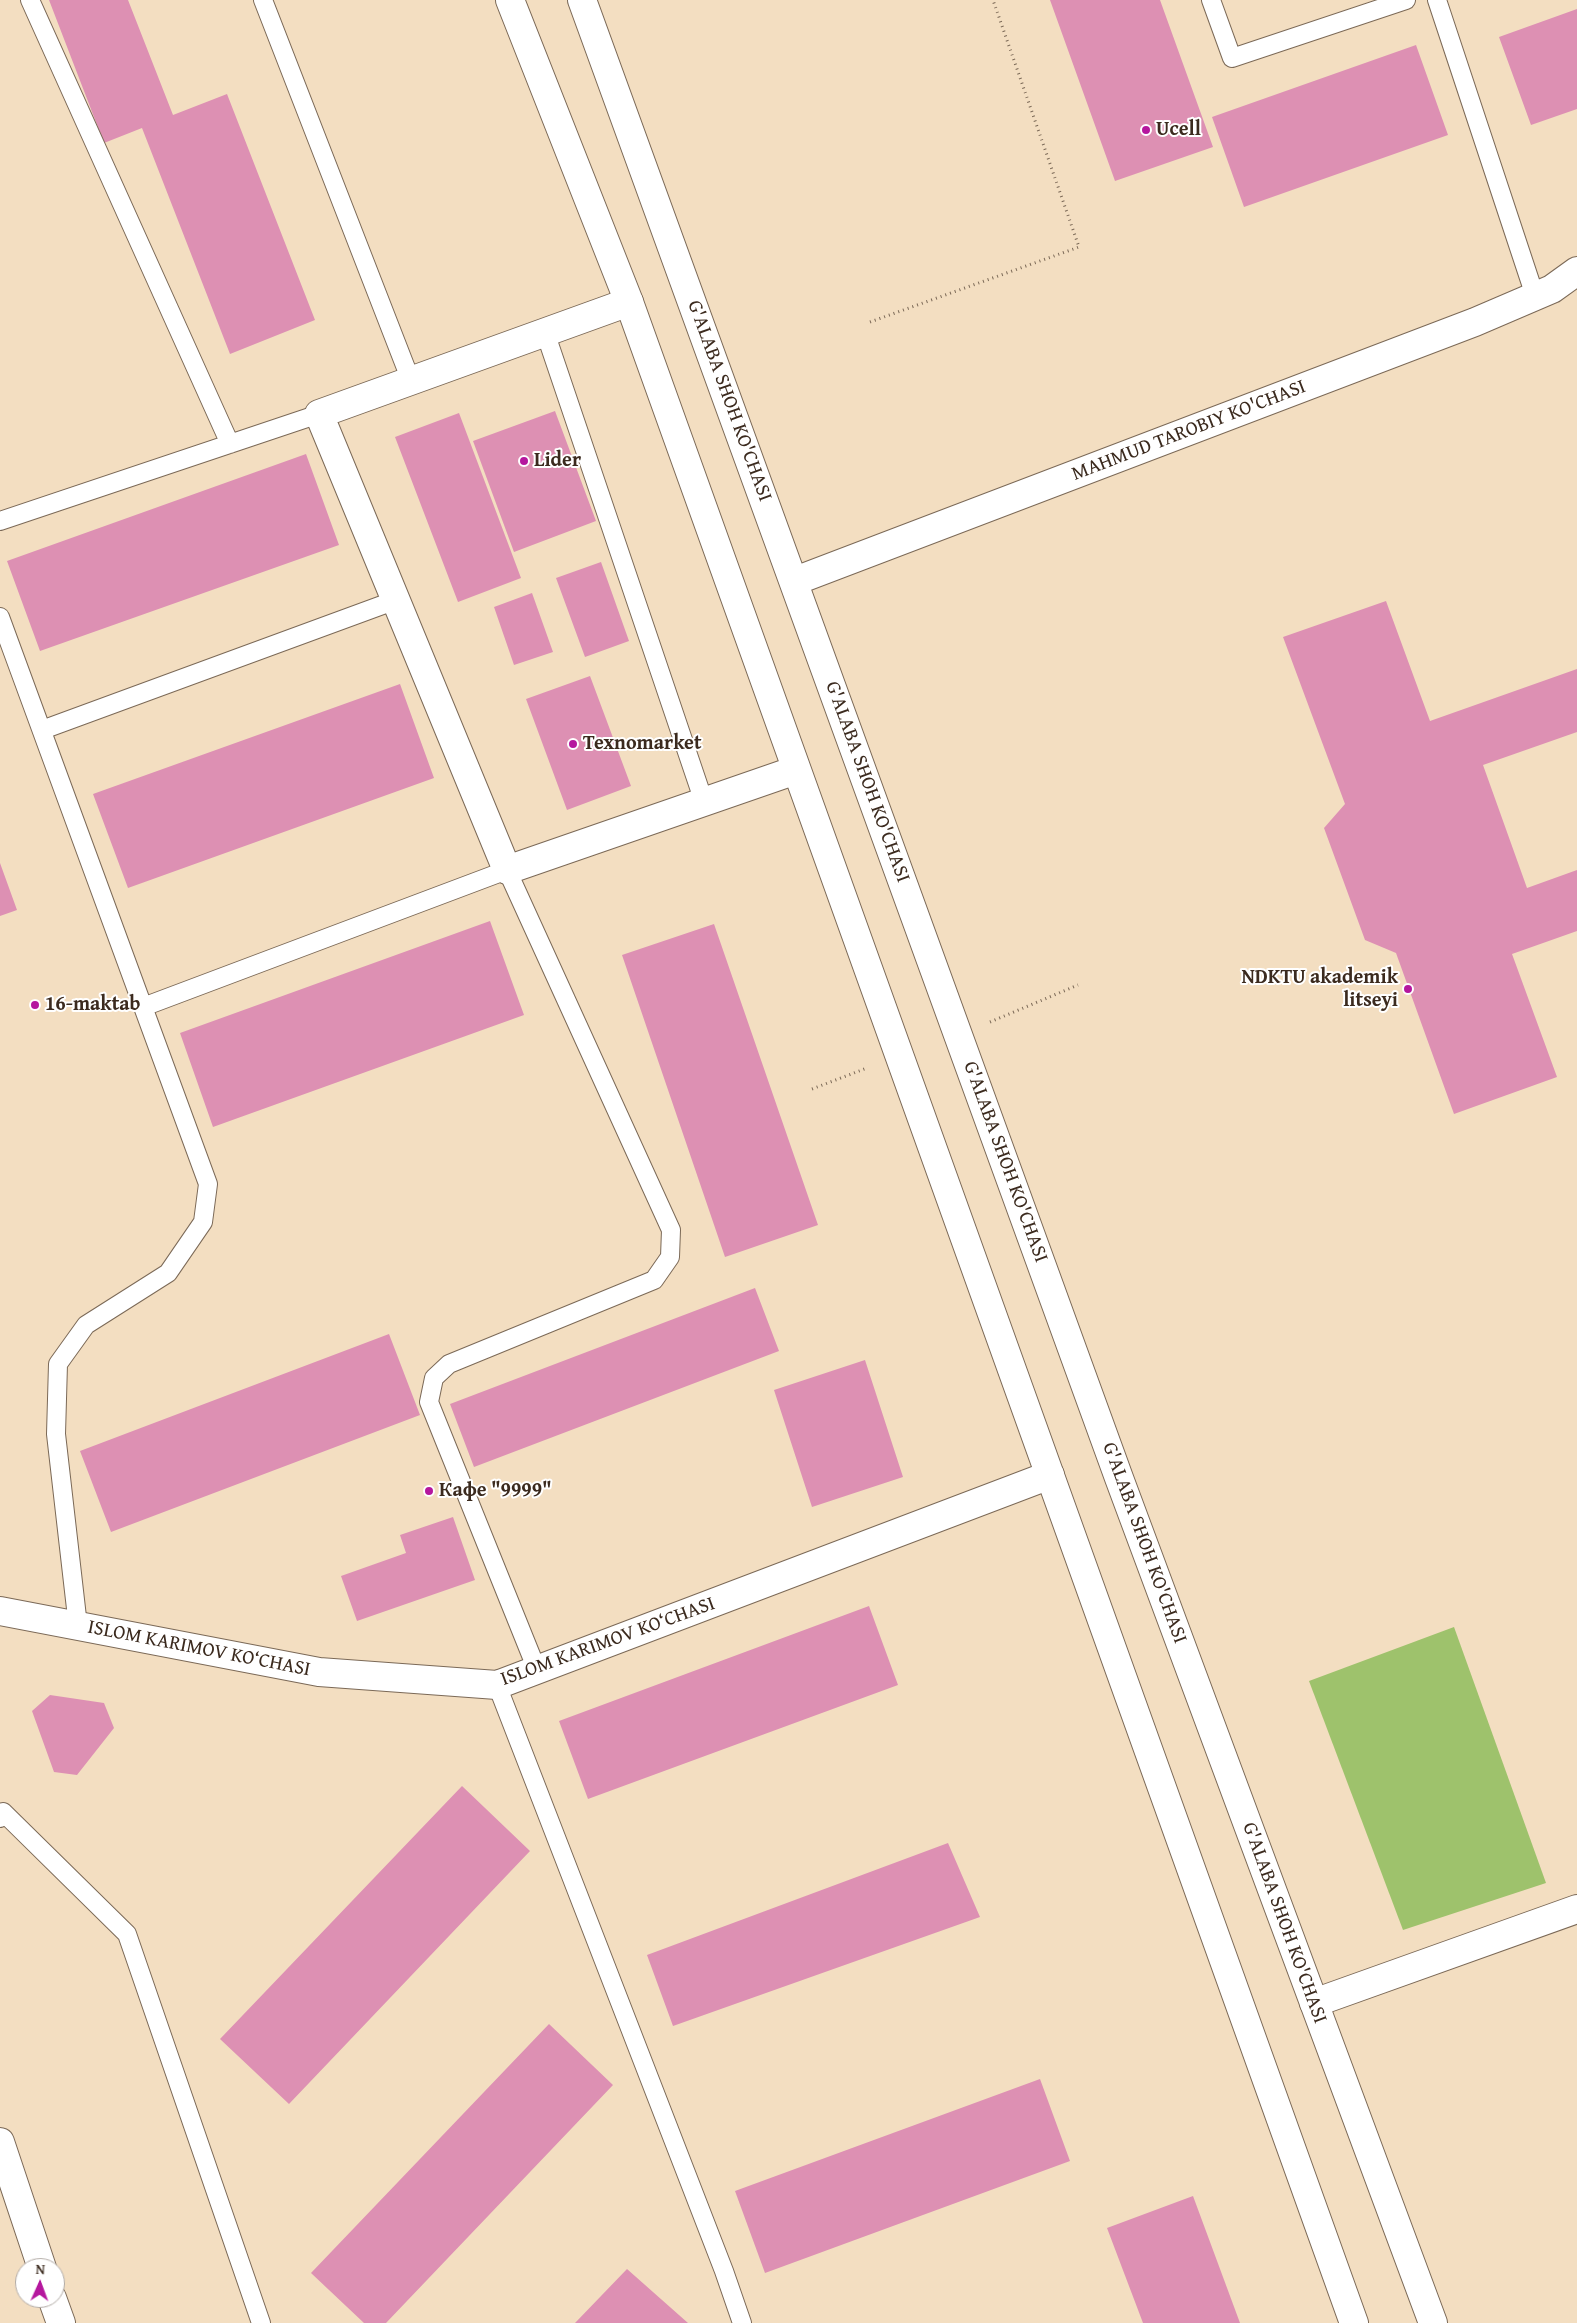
<!DOCTYPE html>
<html>
<head>
<meta charset="utf-8">
<style>
  body { margin:0 }
  #map { position:relative; width:1577px; height:2323px; overflow:hidden; background:#f3dec1; font-family:"Gentium Book Plus",serif }
  canvas { display:block }
  .north { position:absolute; left:15px; top:2258px; width:50px; height:50px; box-sizing:border-box; background:#fff; border:1px solid #b1aaa5; border-radius:50%; rotate:2deg; font-size:14px; font-weight:700; line-height:20px; text-align:center; color:#3b2a1e }
  .north::after { content:''; display:block; margin:auto; width:18px; height:22px; background:#b5179e; clip-path:polygon(50% 0,100% 100%,50% 72%,0 100%) }
</style>
</head>
<body>
<div id="map">
<canvas width="1577" height="2323"></canvas>
<div class="north">N</div>
</div>
<script>
const g = document.querySelector('canvas').getContext('2d');
g.lineJoin = 'round';
function paint(path, color) { g.fillStyle = color; g.fill(path, 'evenodd'); }
const toPath = rows => new Path2D(rows.map(r => 'M' + r).join(''));
function trace(path, color, width, dash) { g.strokeStyle = color; g.lineWidth = width; g.lineCap = dash ? 'butt' : 'round'; g.setLineDash(dash || []); g.stroke(path); }
function drawText(font, color, halo, rows, align = 'center') {
  g.font = font + ' "Gentium Book Plus",serif'; g.lineWidth = 4; g.setLineDash([]); g.textBaseline = 'middle'; g.strokeStyle = halo; g.fillStyle = color; for (const [text, x, y, turn = 0] of rows) {
    g.save(); g.translate(x, y); g.rotate((+turn || 0) * Math.PI / 180); g.textAlign = isNaN(turn) ? turn : align; if (halo) g.strokeText(text, 0, 0); g.fillText(text, 0, 0); g.restore();
  }
}
const green = toPath([
  [1454,1627,1546,1883,1403,1930,1309,1681]
]);
const building = toPath([
  [49,0,128,0,173,115,227,94,315,320,230,354,142,128,104,143],
  [1050,0,1160,0,1213,147,1115,181],
  [1577,9,1577,109,1531,125,1499,37],
  [1416,45,1448,135,1244,207,1212,117],
  [555,411,596,521,514,552,473,441],
  [459,413,521,578,458,602,395,437],
  [306,454,339,545,40,651,7,561],
  [601,562,629,641,585,657,556,578],
  [532,593,553,652,514,665,494,607],
  [1386,601,1430,721,1577,669,1577,732,1483,765,1527,888,1577,870,1577,931,1512,954,1557,1077,1454,1114,1396,953,1365,940,1324,828,1345,804,1283,637],
  [590,676,631,786,567,810,526,699],
  [400,684,434,778,128,888,93,794],
  [0,863,17,910,0,916],
  [490,921,524,1015,213,1127,180,1033],
  [714,924,818,1225,725,1257,622,955],
  [755,1288,779,1351,474,1467,450,1404],
  [389,1334,420,1415,111,1532,80,1451],
  [865,1360,903,1477,812,1507,774,1390],
  [453,1517,475,1580,357,1621,341,1576,406,1553,400,1535],
  [869,1606,898,1685,588,1799,559,1721],
  [50,1695,104,1703,114,1728,77,1775,54,1772,32,1711],
  [462,1786,530,1851,289,2104,220,2039],
  [948,1843,980,1917,673,2026,647,1955],
  [549,2024,613,2085,386,2323,364,2323,311,2273],
  [1040,2079,1070,2161,765,2273,735,2191],
  [1193,2196,1240,2323,1143,2323,1107,2228],
  [627,2269,688,2323,575,2323]
]);
const path = toPath([
  [870,322,1079,247,993,0],
  [990,1022,1078,985],
  [812,1089,867,1068]
]);
const service = toPath([
  [30,0,230,444],
  [263,0,411,381],
  [1211,0,1232,58,1406,0],
  [1437,0,1535,296],
  [545,332,704,802],
  [0,521,319,414],
  [0,617,208,1184,203,1222,168,1273,86,1325,58,1364,56,1434,78,1626],
  [42,730,396,600],
  [143,1007,507,870,671,1230,670,1257,654,1280,449,1364,434,1378,429,1402,537,1670],
  [497,1685,724,2271,742,2323],
  [0,1818,3,1812,127,1934,261,2323]
]);
const minor = toPath([
  [629,302,319,414,507,870,796,770],
  [795,581,1475,322,1552,289,1577,271],
  [0,1611,319,1672,497,1685,1050,1475],
  [1314,2003,1577,1909],
  [0,2142,42,2268],
  [52,2298,61,2323]
]);
const primary = toPath([
  [510,0,629,302,1354,2323],
  [582,0,1119,1478,1433,2323]
]);
const markers = [
  [1146,130,5,"#b5179e"],
  [524,461,5,"#b5179e"],
  [573,744,5,"#b5179e"],
  [1408,989,5,"#b5179e"],
  [35,1005,5,"#b5179e"],
  [429,1491,5,"#b5179e"]
];
const poiNames = [
  ["Ucell",1156,130],
  ["Lider",534,461],
  ["Texnomarket",583,744],
  ["NDKTU akademik",1398,978,"right"],
  ["litseyi",1398,1001,"right"],
  ["16-maktab",45,1005],
  ["Кафе \"9999\"",439,1491]
];
const streetNames = [
  ["G'ALABA SHOH KO'CHASI",729,401,70],
  ["MAHMUD TAROBIY KO'CHASI",1189,431,-21],
  ["G'ALABA SHOH KO'CHASI",867,782,70],
  ["G'ALABA SHOH KO'CHASI",1005,1162,70],
  ["G'ALABA SHOH KO'CHASI",1144,1543,70],
  ["ISLOM KARIMOV KO‘CHASI",608,1642,-20],
  ["ISLOM KARIMOV KO‘CHASI",199,1649,11],
  ["G'ALABA SHOH KO'CHASI",1284,1923,70]
];
paint(green, '#9ec26c');
paint(building, '#dd90b3');
trace(service, '#7b6957', 20);
trace(minor, '#7b6957', 30);
trace(primary, '#7b6957', 30);
trace(path, '#7b6957', 3, [1, 4]);
trace(service, '#fff', 18);
trace(minor, '#fff', 28);
trace(primary, '#fff', 28);
for (const [x, y, r, color] of markers) { const dot = new Path2D(); dot.arc(x, y, r, 0, 2 * Math.PI); g.fillStyle = color; g.fill(dot); trace(dot, '#fff', 2); }
drawText('bold 20px', '#3b2a1e', '#fff', poiNames, 'left');
drawText('20px', '#3b2a1e', '#fff', streetNames);
</script>
</body>
</html>
